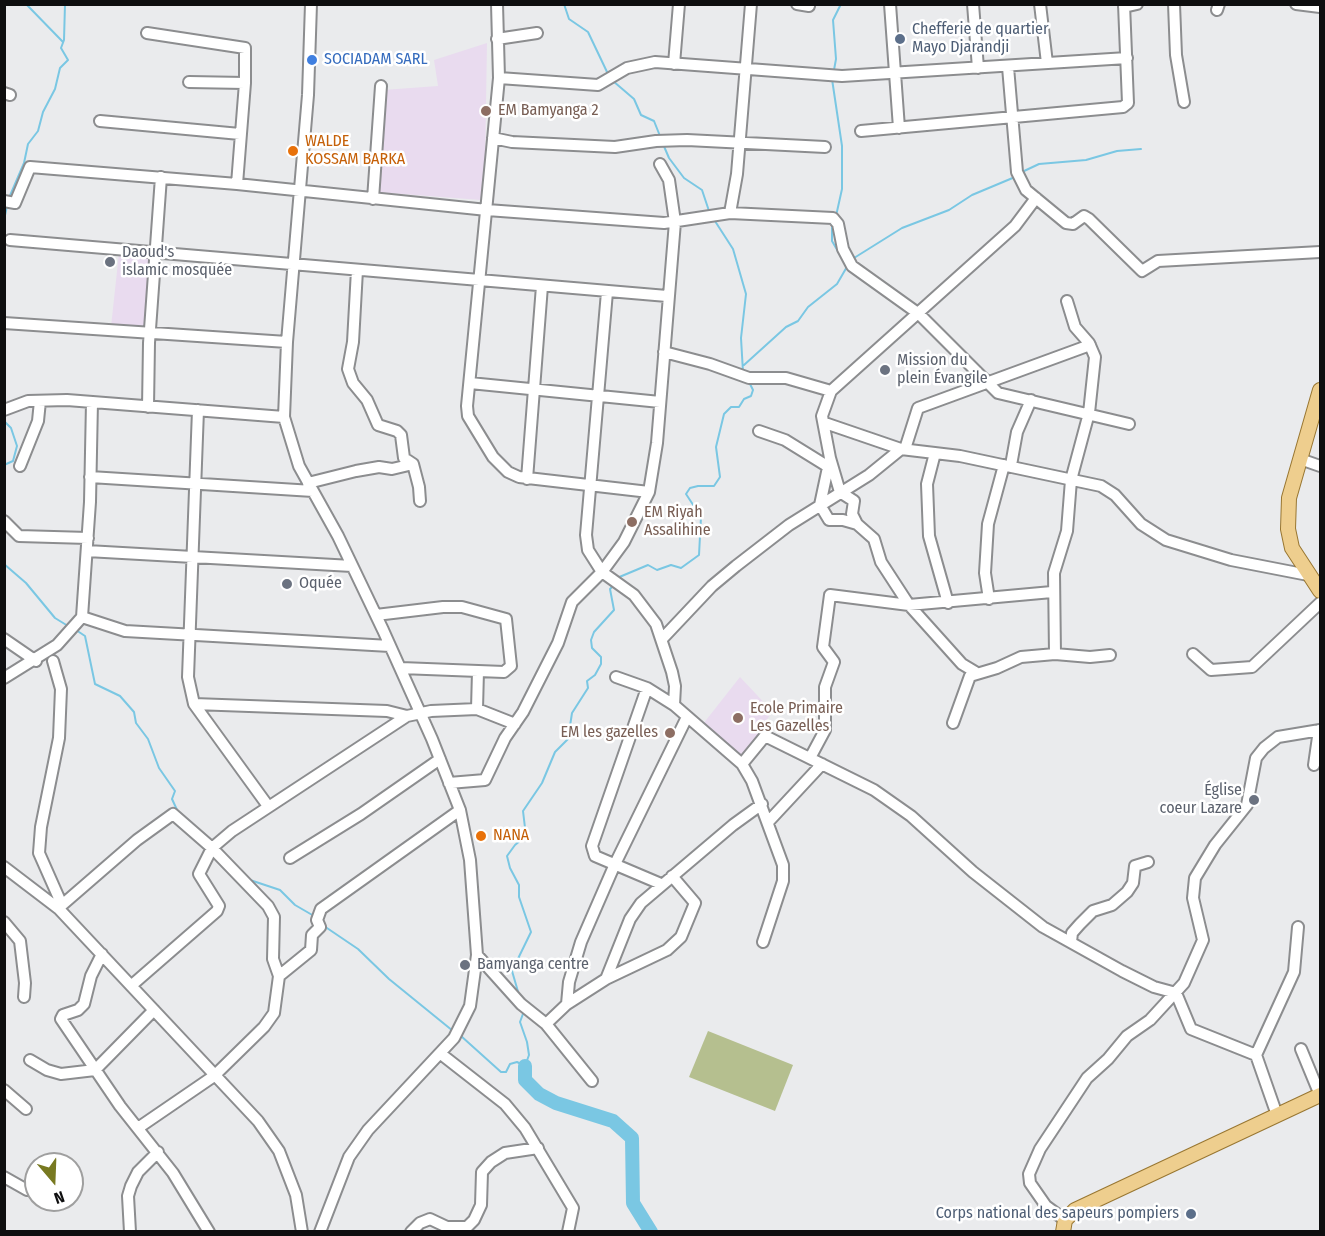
<!DOCTYPE html>
<html>
<head>
<meta charset="utf-8">
<style>
  body { margin:0 }
  #map { position:relative; width:1325px; height:1236px; overflow:hidden; background:#eaebed; font-family:"Fira Sans Condensed",sans-serif }
  canvas { display:block }
  .frame { position:absolute; inset:0; border:6px solid #0e0e0f; pointer-events:none }
  .north { position:absolute; left:24px; top:1152px; width:60px; height:60px; box-sizing:border-box; background:#fff; border:2px solid #9f9f9f; border-radius:50%; rotate:161deg; font-size:16px; font-weight:700; line-height:24px; text-align:center; color:#0e0e0f }
  .north::after { content:''; display:block; margin:auto; width:21px; height:27px; background:#787921; clip-path:polygon(50% 0,100% 100%,50% 72%,0 100%) }
</style>
</head>
<body>
<div id="map">
<canvas width="1325" height="1236"></canvas>
<div class="frame"></div>
<div class="north">N</div>
</div>
<script>
const g = document.querySelector('canvas').getContext('2d');
g.lineJoin = 'round';
function paint(path, color) { g.fillStyle = color; g.fill(path, 'evenodd'); }
const toPath = rows => new Path2D(rows.map(r => 'M' + r).join(''));
function trace(path, color, width, dash) { g.strokeStyle = color; g.lineWidth = width; g.lineCap = dash ? 'butt' : 'round'; g.setLineDash(dash || []); g.stroke(path); }
function drawText(font, color, halo, rows, align = 'center') {
  g.font = font + ' "Fira Sans Condensed",sans-serif'; g.lineWidth = 5; g.setLineDash([]); g.textBaseline = 'middle'; g.strokeStyle = halo; g.fillStyle = color; for (const [text, x, y, turn = 0] of rows) {
    g.save(); g.translate(x, y); g.rotate((+turn || 0) * Math.PI / 180); g.textAlign = isNaN(turn) ? turn : align; if (halo) g.strokeText(text, 0, 0); g.fillText(text, 0, 0); g.restore();
  }
}
const education = toPath([
  [487,43,485,165,481,200,376,192,383,90,438,86,434,60],
  [119,253,152,256,146,329,111,327],
  [740,677,772,711,744,760,703,724]
]);
const green = toPath([
  [708,1031,793,1065,775,1111,689,1077]
]);
const stream = toPath([
  [26,4,63,42],
  [564,4,569,19,588,32,608,74],
  [834,70,836,59,833,20,841,4],
  [832,79,842,146,842,189,836,216],
  [613,81,634,99,641,115,654,121,660,136],
  [663,144,669,158,684,178,702,190,710,214],
  [1022,172,1039,164,1086,160,1117,151,1141,149],
  [9,198,24,163,28,144,38,131,43,112,55,89,60,68,68,60,61,48,64,40,65,4],
  [713,218,733,249,746,294,741,338,743,372],
  [4,220,7,206],
  [832,224,832,241,847,267],
  [854,258,902,228,949,210,972,195,1015,177],
  [744,365,786,327,798,321,808,307,837,284,848,265],
  [4,421,11,428,17,446,13,461,4,465],
  [4,564,26,583,55,618,68,626],
  [617,578,648,565,657,570,671,565,681,568,699,555,701,517,686,494,690,488,698,486,714,486,720,477,716,447,724,414,731,407,739,407,744,399,751,396,753,390,749,382],
  [76,630,85,636,95,684,120,696,134,712,136,723,148,739,159,768,175,791,172,799,178,812],
  [250,880,280,890,295,905,314,916],
  [324,926,358,949,389,979,453,1031],
  [519,995,512,971,531,932,519,897,519,885,510,868,507,856,515,845,526,836,523,811,542,783,555,752,568,739,572,713,588,688,587,681,595,675,601,664,601,657,592,648,591,640,594,632,614,610,610,589,613,586],
  [461,1036,501,1072,506,1072,510,1064,517,1062,525,1066,529,1055,527,1042,520,1022,524,1011]
]);
const river = toPath([
  [525,1066,525,1080,539,1094,556,1103,613,1121,632,1138,633,1203,651,1232]
]);
const minor = toPath([
  [311,4,308,95,287,342,284,417,299,466,338,536,383,630,432,739,460,810,470,860,477,955,470,1006,454,1038,368,1130,349,1157,320,1232],
  [497,4,499,78,467,406,468,416,493,457,508,472,519,477,649,492],
  [797,4,809,6],
  [890,4,899,128],
  [973,4,978,68],
  [1040,4,1047,63],
  [1174,4,1176,55,1184,102],
  [1296,4,1320,7],
  [1124,7,1137,4],
  [1217,10,1219,4],
  [147,33,245,48,245,83,237,184],
  [497,39,537,33],
  [674,64,679,4],
  [1008,67,1017,172,1026,190,1066,223,1073,224,1084,216,1089,219,1142,271,1158,261,1320,252],
  [499,78,598,85,627,68,655,62,842,76,1127,58],
  [189,82,245,83],
  [4,93,10,95],
  [100,121,240,134],
  [861,131,1123,107,1128,103,1124,4],
  [493,138,512,142,615,147,656,141,687,140,825,147],
  [373,199,381,86],
  [4,201,15,203,30,167,237,184,487,210,664,223,730,213,833,218,838,224,843,249,852,266,919,314,998,393,1129,424],
  [730,213,737,174,751,4],
  [10,240,667,296],
  [357,270,353,342,348,369,353,383,367,400,378,425,397,431,401,435,404,458,413,464,419,487,420,501],
  [607,292,586,535,588,550,602,572,634,595,656,624,672,672,675,686,674,705],
  [4,323,287,342],
  [664,352,710,364,749,378,786,378,831,391],
  [470,383,660,402],
  [148,407,149,343,161,177],
  [4,410,28,401,67,400,284,417],
  [825,423,901,449,960,456,1101,486,1115,495,1141,524,1166,540,1231,560,1308,575],
  [759,431,785,440,827,466],
  [905,449,918,408,1090,345],
  [935,453,927,484,929,536,948,603],
  [830,458,840,492,854,501,852,514,857,524],
  [1300,459,1320,466],
  [1011,465,1017,432,1031,400],
  [20,466,38,421,40,401],
  [90,477,313,491],
  [527,479,542,286],
  [308,483,356,471,379,467,392,469,413,464],
  [4,521,19,536,88,538],
  [87,551,352,566],
  [989,599,985,573,988,524,1004,465],
  [376,615,443,607,462,607,506,619,511,666,504,672,401,668],
  [82,617,125,631,390,646],
  [4,639,36,661],
  [662,639,712,586,736,566,789,525,869,475,901,449],
  [1055,654,1054,573,1067,531,1071,480,1089,413,1095,357,1089,343,1075,327,1067,301],
  [1193,654,1211,670,1252,667,1320,603],
  [53,661,61,689,59,738,41,827,39,853,62,905,59,909],
  [977,673,962,664,909,605,881,562,874,539,857,524,843,520,829,520,820,505,830,458,822,416,831,391,1015,226,1036,198],
  [616,677,647,688,674,705,742,764,752,781,783,865,783,881,763,942],
  [4,678,57,645,82,617,90,502,92,402],
  [647,688,592,846,595,856,661,884],
  [194,704,188,677,198,410],
  [477,709,478,671],
  [953,723,970,676,997,668,1021,657,1055,654,1090,657,1110,655],
  [810,758,825,730,825,687,834,662,823,647,830,595,909,605,1052,592],
  [742,764,765,736,874,790,911,816,973,872,1043,927,1122,971,1154,987,1176,993,1191,1029,1256,1055,1277,1115],
  [1314,765,1319,730],
  [449,783,485,780,505,738,523,712,558,643,572,602,602,572,624,542,649,492,657,443,675,222,669,180,660,164],
  [268,806,194,704,387,711,407,716],
  [769,821,822,764],
  [290,858,361,814,440,759],
  [4,867,59,909,258,1121,279,1151,296,1195,302,1232],
  [62,905,137,840,173,814,212,848,268,906,274,917,273,959,279,976,274,1013,264,1027,214,1076,138,1128],
  [4,922,20,941,25,983,24,997],
  [1071,942,1072,933,1080,924,1093,911,1112,905,1127,892,1133,883,1135,866,1148,862],
  [102,954,91,976,84,1004,78,1010,63,1015,61,1019,120,1106,173,1173,209,1232],
  [477,955,521,1004,546,1024,567,1004,606,979,667,950,681,937,695,903,672,876],
  [279,976,311,950,312,935,320,927,317,920,321,909,460,810],
  [606,979,630,919,641,903,733,825,762,804],
  [132,985,217,911,219,906,199,874,212,848,232,831,407,716,431,711,477,709,515,724],
  [567,1004,569,982,581,942,615,864,687,717],
  [546,1024,592,1081],
  [1301,1049,1320,1095],
  [441,1054,505,1104,525,1128,573,1208,568,1232],
  [1256,1055,1294,972,1298,927],
  [30,1060,47,1070,61,1074,95,1070,154,1010],
  [4,1090,26,1109],
  [4,1177,27,1190],
  [1065,1220,1046,1206,1030,1183,1029,1174,1040,1149,1087,1078,1108,1059,1127,1036,1150,1020,1184,983,1203,940,1193,898,1195,878,1215,845,1247,805,1256,758,1264,748,1278,737,1320,730],
  [130,1232,128,1196,131,1186,138,1172,158,1152],
  [411,1232,420,1223,430,1219,447,1227,467,1227,474,1220,481,1205,482,1172,491,1162,505,1153,538,1148]
]);
const major = toPath([
  [1320,390,1289,498,1288,529,1292,548,1320,591],
  [1063,1232,1065,1220,1075,1210,1320,1095]
]);
const markers = [
  [900,39,6,"#5c6f8a"],
  [312,60,6,"#3f7fe0"],
  [486,111,6,"#8d6e63"],
  [293,151,6,"#e8710a"],
  [110,262,6,"#6b7280"],
  [885,370,6,"#6b7280"],
  [632,522,6,"#8d6e63"],
  [287,584,6,"#6b7280"],
  [738,718,6,"#8d6e63"],
  [670,733,6,"#8d6e63"],
  [1254,800,6,"#6b7280"],
  [481,836,6,"#e8710a"],
  [465,965,6,"#6b7280"],
  [1191,1214,6,"#5c6f8a"]
];
const serviceNames = [
  ["Chefferie de quartier",912,30],
  ["Mayo Djarandji",912,48],
  ["Corps national des sapeurs pompiers",1179,1214,"right"]
];
const shopNames = [
  ["SOCIADAM SARL",324,60]
];
const educationNames = [
  ["EM Bamyanga 2",498,111],
  ["EM Riyah",644,513],
  ["Assalihine",644,531],
  ["Ecole Primaire",750,709],
  ["Les Gazelles",750,727],
  ["EM les gazelles",658,733,"right"]
];
const foodNames = [
  ["WALDE",305,142],
  ["KOSSAM BARKA",305,160],
  ["NANA",493,836]
];
const worshipNames = [
  ["Daoud's",122,253],
  ["islamic mosquée",122,271],
  ["Mission du",897,361],
  ["plein Évangile",897,379],
  ["Oquée",299,584],
  ["Église",1242,791,"right"],
  ["coeur Lazare",1242,809,"right"],
  ["Bamyanga centre",477,965]
];
paint(education, '#e9dbef');
paint(green, '#b5bf8f');
trace(stream, '#7ac7e3', 2);
trace(river, '#7ac7e3', 14);
trace(minor, '#8c8d8f', 14);
trace(major, '#987631', 16);
trace(minor, '#fff', 10);
trace(major, '#eece8e', 14);
for (const [x, y, r, color] of markers) { const dot = new Path2D(); dot.arc(x, y, r, 0, 2 * Math.PI); g.fillStyle = color; g.fill(dot); trace(dot, '#fff', 2); }
drawText('16px', '#4e5e75', '#fff', serviceNames, 'left');
drawText('16px', '#366cbe', '#fff', shopNames, 'left');
drawText('16px', '#785e54', '#fff', educationNames, 'left');
drawText('16px', '#c56008', '#fff', foodNames, 'left');
drawText('16px', '#5b616d', '#fff', worshipNames, 'left');
</script>
</body>
</html>
